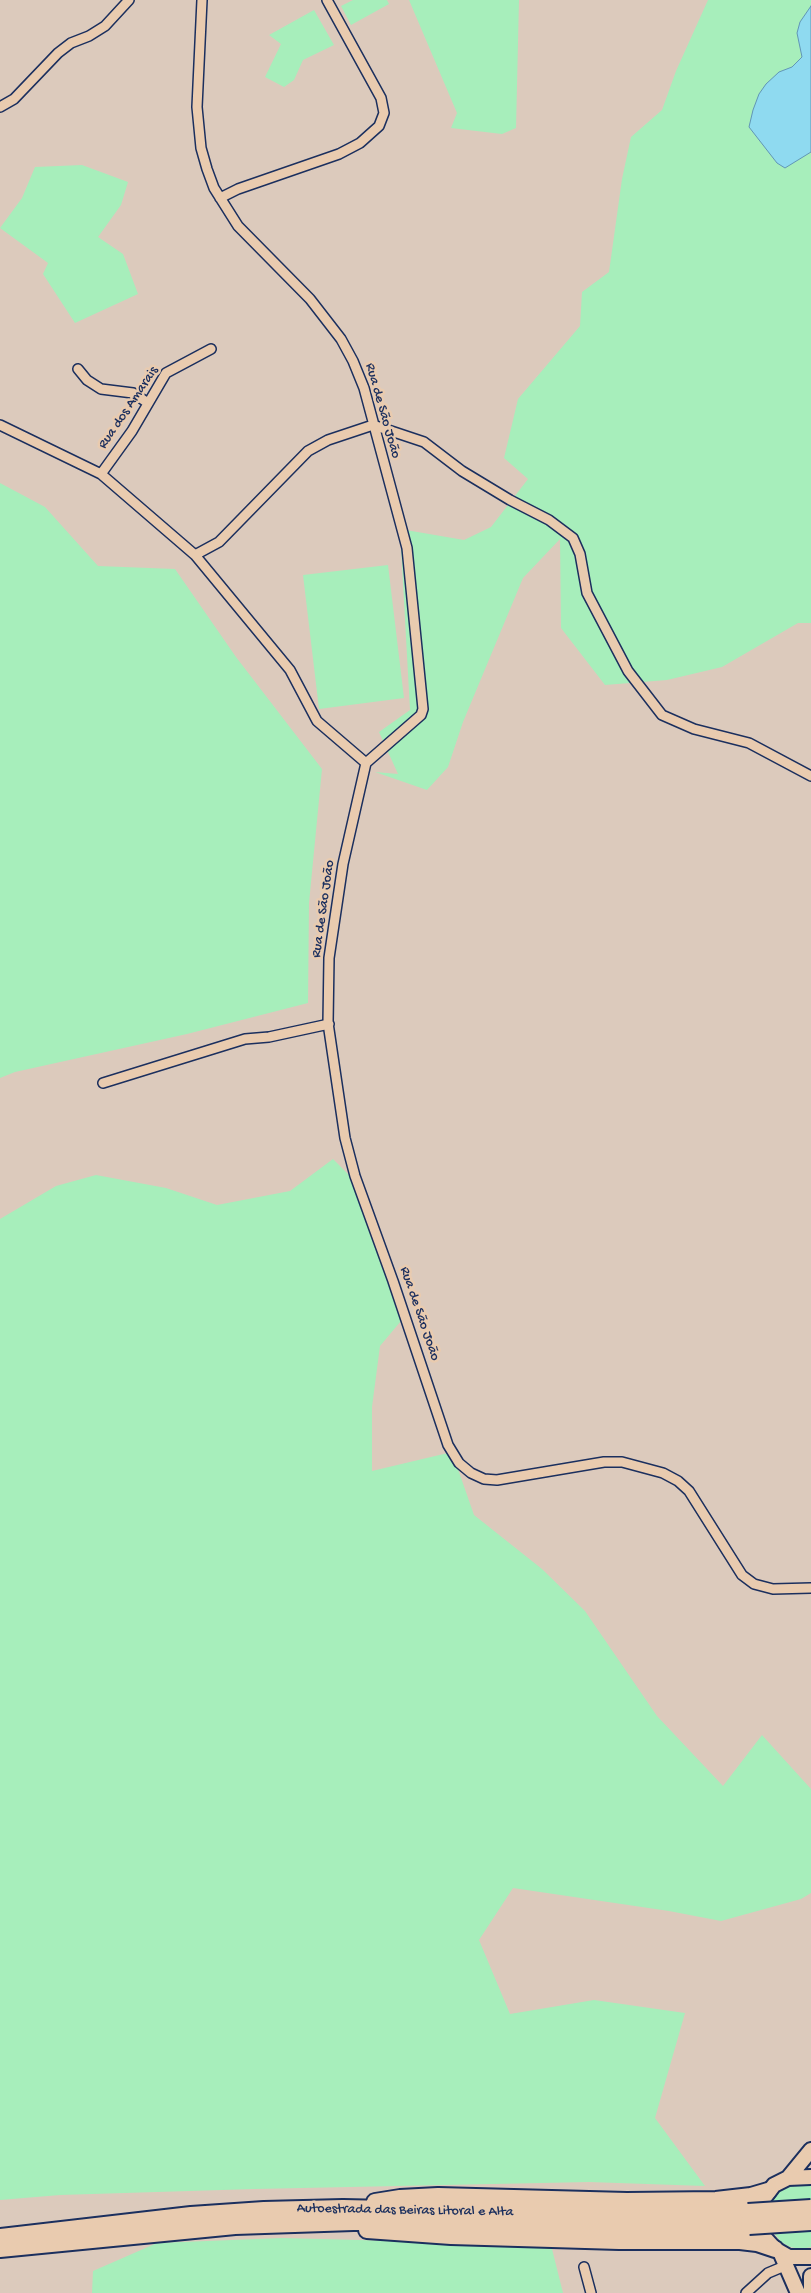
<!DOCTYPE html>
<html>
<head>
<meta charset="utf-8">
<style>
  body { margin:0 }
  canvas { display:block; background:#dccabc }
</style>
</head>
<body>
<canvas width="811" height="2293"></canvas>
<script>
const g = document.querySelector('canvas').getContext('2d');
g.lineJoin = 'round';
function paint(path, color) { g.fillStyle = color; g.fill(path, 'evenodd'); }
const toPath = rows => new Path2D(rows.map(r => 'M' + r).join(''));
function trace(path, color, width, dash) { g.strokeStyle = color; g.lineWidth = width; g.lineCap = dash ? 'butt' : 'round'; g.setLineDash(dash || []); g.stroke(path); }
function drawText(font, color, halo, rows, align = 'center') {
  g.font = font + ' "Gochi Hand",sans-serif'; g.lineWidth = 5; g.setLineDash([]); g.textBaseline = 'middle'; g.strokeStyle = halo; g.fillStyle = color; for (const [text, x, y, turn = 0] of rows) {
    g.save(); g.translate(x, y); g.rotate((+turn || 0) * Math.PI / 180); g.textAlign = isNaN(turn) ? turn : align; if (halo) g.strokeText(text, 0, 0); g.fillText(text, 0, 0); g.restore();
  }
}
const green = toPath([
  [353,0,387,0,389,4,351,25,341,6],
  [409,0,519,0,516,128,502,134,451,128,457,113],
  [708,0,811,0,811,623,798,623,722,667,667,680,605,685,561,628,560,539,523,578,463,722,448,767,427,790,375,772,398,774,379,732,410,710,400,529,464,540,491,527,528,479,504,458,518,399,580,326,582,292,609,272,622,179,631,137,662,110,676,71],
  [314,10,334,45,303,60,294,80,284,87,265,77,281,44,269,35],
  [82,165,128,182,121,205,98,237,123,254,138,294,75,323,43,274,48,263,0,228,22,198,35,167],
  [0,483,45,507,98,566,175,569,236,657,322,769,309,903,308,1003,187,1034,15,1072,0,1078],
  [388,565,404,698,319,709,303,575],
  [333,1159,357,1183,406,1315,380,1346,372,1407,372,1471,452,1452,474,1515,542,1569,585,1611,657,1716,723,1786,762,1735,811,1789,811,1893,801,1899,721,1921,669,1911,513,1888,479,1940,510,2014,594,2000,685,2013,655,2118,705,2186,589,2182,254,2189,60,2195,0,2200,0,1219,56,1186,96,1175,166,1188,217,1205,290,1191],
  [797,2184,811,2185,811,2247,801,2249,790,2247,781,2242,774,2233,769,2223,769,2212,772,2202,778,2193,787,2187],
  [282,2238,551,2245,563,2293,92,2293,93,2271,157,2243]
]);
const water = toPath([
  [811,6,811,152,785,168,777,163,749,127,753,110,759,94,766,84,779,72,792,67,802,57,797,33,800,22,811,6]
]);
const minor = toPath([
  [202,0,197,107,201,148,207,169,214,188,238,226,310,299,341,339,353,361,364,388,407,548,423,709,421,715,366,763,343,864,329,958,328,1023,345,1138,355,1176,393,1281,448,1445,459,1463,471,1473,484,1479,497,1480,604,1462,622,1462,663,1473,678,1481,689,1491,742,1575,754,1584,773,1589,811,1588],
  [0,107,14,99,58,53,71,43,89,36,105,26,129,0],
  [220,198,238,189,339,154,360,143,379,126,384,113,381,98,327,0],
  [78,369,87,380,101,389,133,393,148,403],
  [0,425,101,474,195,555,290,670,317,721,366,763],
  [373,425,424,442,462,471,510,500,549,520,573,538,580,554,587,593,628,671,662,715,694,729,749,743,811,776],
  [101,474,132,431,166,373,211,349],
  [195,555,219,542,308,451,328,440,373,425],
  [103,1083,245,1039,269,1037,329,1024],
  [584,2267,591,2293],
  [746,2293,768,2273,787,2265]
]);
const primary = toPath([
  [811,2177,788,2178,774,2185,764,2198,759,2213,764,2237,775,2249,789,2257,811,2257],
  [788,2178,811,2150],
  [781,2254,798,2293],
  [811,2293,811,2276]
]);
const motorway = toPath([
  [375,2202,400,2198,438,2196,627,2201,716,2200,751,2196,768,2191],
  [367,2230,451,2236,619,2241,740,2241,757,2243,775,2249],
  [0,2237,191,2215,264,2210,343,2208,614,2214,748,2212],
  [0,2249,235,2226,383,2221,621,2227,749,2226]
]);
const motorwayBridge = toPath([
  [748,2212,811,2208],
  [749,2226,811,2222]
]);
const streetNames = [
  ["Rua dos Amarais",129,408,-56],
  ["Rua de São João",382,411,74],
  ["Rua de São João",324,909,-82],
  ["Rua de São João",419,1314,71],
  ["Autoestrada das Beiras Litoral e Alta",405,2211,1]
];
paint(green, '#a7eebb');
paint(water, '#8fdaf0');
trace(water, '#6196b6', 1);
trace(minor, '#1b2f5e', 12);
trace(primary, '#1b2f5e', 18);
trace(motorway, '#1b2f5e', 20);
trace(minor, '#e9cbaf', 9);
trace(primary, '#e9cbaf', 14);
trace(motorway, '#e9cbaf', 16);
trace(motorwayBridge, '#1b2f5e', 20, []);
trace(motorwayBridge, '#e9cbaf', 16);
drawText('14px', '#1b2f5e', '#e9cbaf', streetNames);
</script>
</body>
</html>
